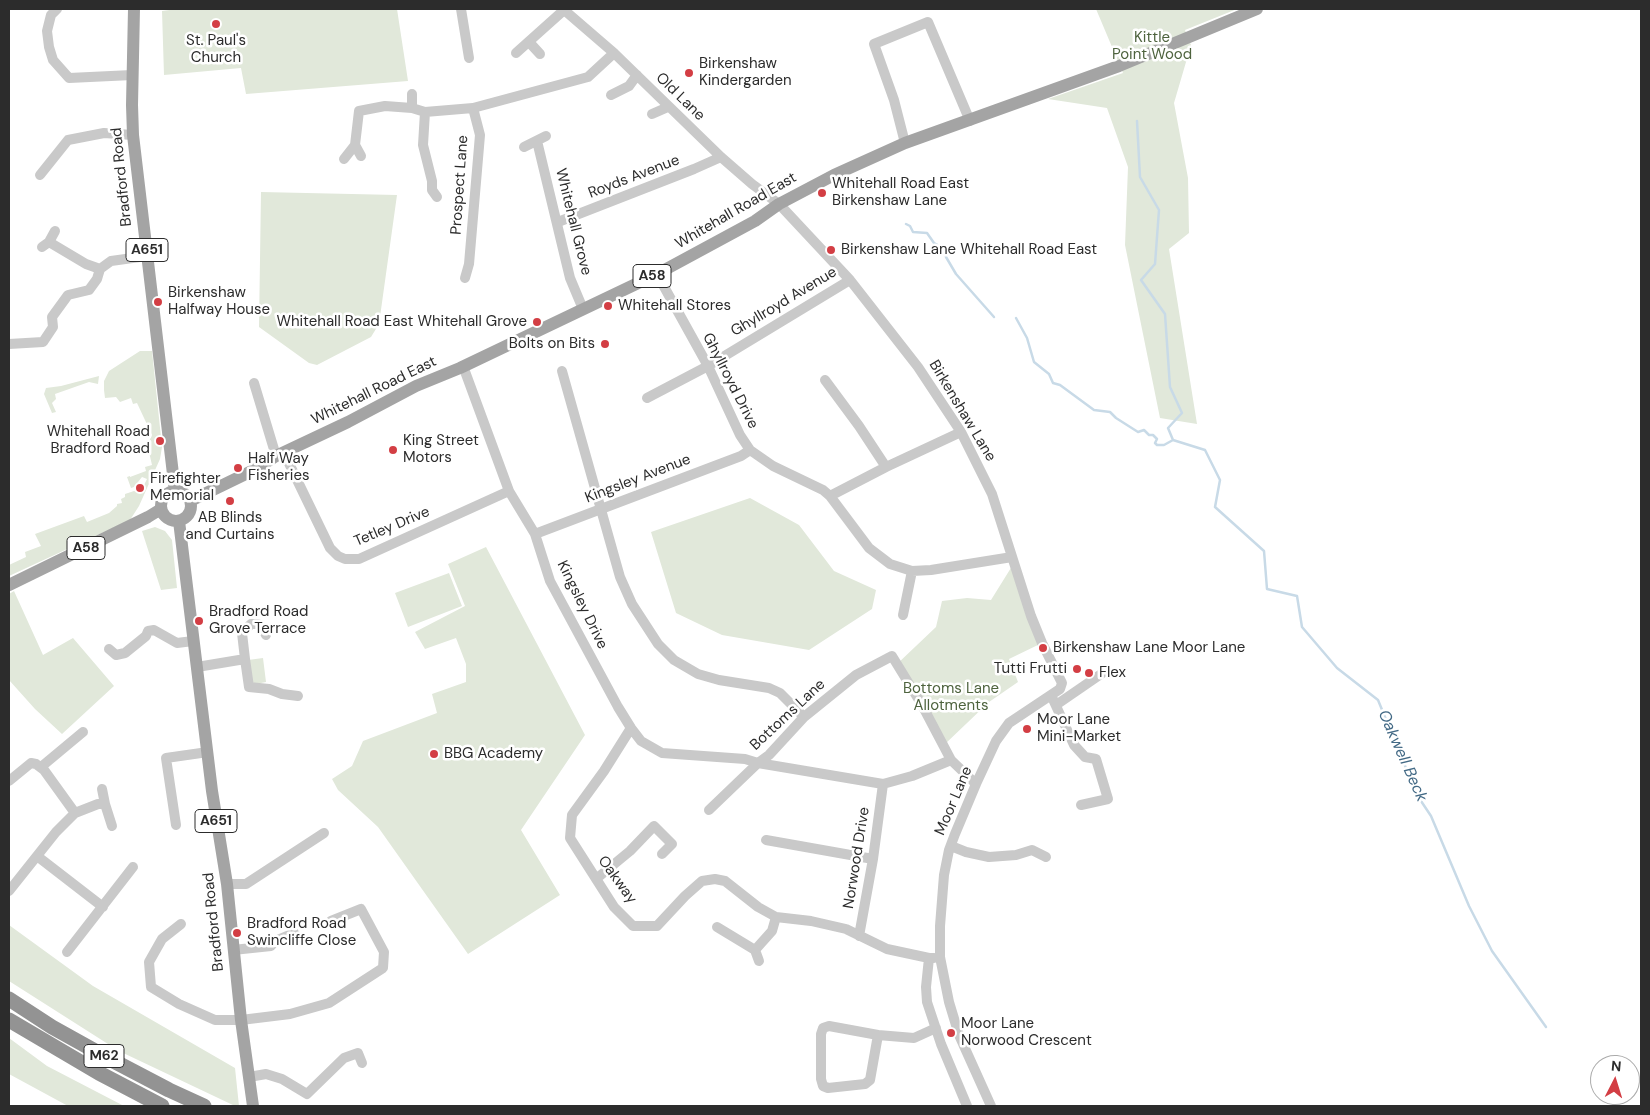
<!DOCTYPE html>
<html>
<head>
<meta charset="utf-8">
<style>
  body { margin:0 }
  #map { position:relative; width:1650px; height:1115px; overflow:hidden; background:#fff; font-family:"DM Sans",sans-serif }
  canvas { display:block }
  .frame { position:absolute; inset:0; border:10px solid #2c2c2c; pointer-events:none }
  .north { position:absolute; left:1590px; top:1055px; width:50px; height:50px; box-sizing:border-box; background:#fff; border:1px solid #ababab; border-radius:50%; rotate:5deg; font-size:14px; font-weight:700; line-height:20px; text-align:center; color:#2c2c2c }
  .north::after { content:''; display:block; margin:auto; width:18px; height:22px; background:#d33e44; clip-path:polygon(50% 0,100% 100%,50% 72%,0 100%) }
</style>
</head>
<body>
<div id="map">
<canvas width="1650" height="1115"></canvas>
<div class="frame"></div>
<div class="north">N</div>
</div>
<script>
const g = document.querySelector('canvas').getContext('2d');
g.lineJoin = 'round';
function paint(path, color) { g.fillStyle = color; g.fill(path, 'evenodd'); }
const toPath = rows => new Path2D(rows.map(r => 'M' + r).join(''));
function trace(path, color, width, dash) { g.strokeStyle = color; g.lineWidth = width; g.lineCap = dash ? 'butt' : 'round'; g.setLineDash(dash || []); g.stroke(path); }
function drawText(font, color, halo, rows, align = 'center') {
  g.font = font + ' "DM Sans",sans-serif'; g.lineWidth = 5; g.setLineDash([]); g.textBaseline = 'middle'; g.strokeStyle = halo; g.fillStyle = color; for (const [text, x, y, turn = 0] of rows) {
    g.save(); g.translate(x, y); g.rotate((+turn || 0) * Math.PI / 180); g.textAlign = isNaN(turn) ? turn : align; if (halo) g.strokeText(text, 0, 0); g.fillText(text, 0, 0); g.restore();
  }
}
const green = toPath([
  [177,9,397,9,408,81,246,94,241,68,164,75,162,11],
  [1096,9,1237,9,1185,30,1191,45,1174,103,1188,178,1189,233,1169,249,1197,424,1160,418,1125,245,1128,167,1107,108,1048,99,1123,73],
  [261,192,397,195,379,324,371,337,317,365,309,363,259,327],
  [140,351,152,351,162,447,160,459,139,506,130,520,9,576,9,565,26,557,25,552,41,546,35,534,84,516,87,522,109,513,117,506,117,504,122,503,121,499,125,497,125,494,134,491,140,493,147,479,142,477,134,487,131,488,127,477,130,476,130,477,146,471,145,467,152,465,149,452,149,441,152,435,137,403,133,404,131,398,120,402,116,397,105,398,104,390,104,381,109,371],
  [99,376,98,384,89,382,55,394,56,399,52,403,56,412,52,413,44,394,46,388,61,386],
  [750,498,799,525,834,571,876,590,872,609,809,650,722,635,676,613,651,532],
  [155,527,165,531,172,540,177,588,161,590,142,531],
  [486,547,585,735,521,830,560,895,468,954,378,827,338,790,332,779,352,766,363,741,437,713,432,694,466,682,466,664,456,638,425,649,415,632,465,606,448,564],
  [1014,563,1042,643,1009,659,1018,682,989,702,944,745,896,665,936,627,942,601,967,598,991,600],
  [449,573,462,606,408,627,395,593],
  [14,591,43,655,73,638,114,686,62,734,35,709,9,680,9,594],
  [263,658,266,682,256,684,250,681,248,660],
  [9,925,93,986,235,1068,239,1106,235,1106,119,1051,9,981],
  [9,1038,47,1066,124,1106,68,1106,9,1074]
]);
const stream = toPath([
  [1137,121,1140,177,1159,210,1155,264,1141,280,1165,314,1170,387,1182,413,1168,428,1173,440],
  [906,224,910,226,913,232,927,233,934,243,945,249,946,257,956,274,994,317],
  [1016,318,1027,338,1034,362,1049,374,1053,383,1060,385,1094,410,1110,412,1116,418,1138,432,1144,430,1149,435,1153,435,1157,439,1155,443,1157,445,1164,445,1173,440],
  [1173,440,1205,450,1220,480,1215,507,1264,551,1267,589,1297,596,1302,627,1337,668,1378,700,1417,795,1431,816,1469,906,1492,951,1546,1027]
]);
const minor = toPath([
  [57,9,51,15,47,31,49,47,53,60,69,78,132,75],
  [461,9,469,58],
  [563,9,614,53,721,157,752,184,779,204,850,280,918,367,961,432,992,494,1031,616,1042,643,1062,683,1060,689,1051,695],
  [529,42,540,54],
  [516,53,564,10],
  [611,95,629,86,637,75],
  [412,108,412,94],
  [425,112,423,145,432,181,432,190,437,197],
  [652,114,668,107],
  [537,141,570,278,583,309],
  [905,143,894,100,874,44,928,22,970,121],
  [355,145,361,156],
  [524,147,546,136],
  [344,159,355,145,359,111,385,106,412,108,425,112,473,108,588,77,614,53],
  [40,175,68,140,104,133,133,135],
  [558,222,694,169,721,157],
  [49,242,86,264,100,269],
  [42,247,49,242,55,231],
  [657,274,708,366,740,435,750,450,773,466,823,490,830,496,886,467,961,432],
  [465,278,469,264,480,135,473,108],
  [9,344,43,342,53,327,52,317,68,295,89,290,97,279,100,269,111,261,147,256],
  [463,366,509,491,535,534,550,581,618,707,631,728,641,741,662,753,745,759,758,763,883,784,912,776,951,760],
  [562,371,620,577,632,604,658,644,674,660,698,674,719,680,769,688,780,693,804,717],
  [825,380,859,426,886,467],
  [254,383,276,456],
  [647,398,708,366,850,280],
  [284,453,330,548,338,556,345,559,359,559,509,491],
  [830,496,869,548,890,564,912,571,931,570,1012,557],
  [535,534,741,456,750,450],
  [903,615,912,571],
  [109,649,116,655,125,653,146,636,148,631,154,630,177,643,193,641],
  [245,659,249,687,269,689,282,694,298,696],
  [197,667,245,659,242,633,251,624,258,624,262,627,266,635],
  [1056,705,1104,672],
  [631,728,604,771,572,815,570,838,614,907,633,926,657,926,685,896,702,881,715,879,725,881,758,907,776,917,811,921,846,929,887,949,929,958],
  [41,767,83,732],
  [9,781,31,763,36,764,44,770,75,813],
  [102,789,105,804],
  [709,810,758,763,769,755,804,717,856,675,892,656,922,705,951,760,976,784],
  [176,825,166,758,208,752],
  [766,840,873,859],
  [951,846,966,852,989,857,1016,855,1032,850,1046,857],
  [37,856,103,907],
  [596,879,630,851,654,826,672,844,662,854],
  [227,884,246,884,324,833],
  [9,891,56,832,75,813,98,804,105,804,112,826],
  [181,924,162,939,149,962,151,987,179,1004,215,1020,241,1020,290,1014,329,1003,383,968,384,952,361,909,331,921],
  [717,927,755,950,772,931,776,917],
  [859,936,873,859,883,784],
  [233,950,271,946,275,941,294,933],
  [755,950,759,961],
  [67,952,133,867],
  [934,958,929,958,926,987,927,1002,941,1044,967,1106],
  [878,1035,829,1026,823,1028,821,1034,821,1079,823,1086,828,1088,865,1084,870,1080,878,1035,914,1038,936,1028],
  [249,1077,266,1074,282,1079,307,1094,344,1058,358,1053,362,1063],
  [991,1106,959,1035,949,1002,940,957,940,926,944,875,949,850,955,834,976,784,996,741,1009,723,1051,695,1074,745,1085,757,1096,759,1108,799,1081,805]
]);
const major = toPath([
  [134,9,132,105,133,135,175,491],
  '161 506a15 15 0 1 1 30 0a15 15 0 1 1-30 0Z',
  [190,501,256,469,276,456,348,422,416,386,460,368,657,274,755,221,779,204,834,175,905,143,1119,66,1257,9],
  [179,521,212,791,227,884,241,1020,253,1106],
  [9,585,148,517,161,509]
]);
const highway = toPath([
  [9,999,52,1027,106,1057,169,1090,204,1106],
  [9,1020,99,1073,162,1106]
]);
const markers = [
  [216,24,5,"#d33e44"],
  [689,73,5,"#d33e44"],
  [822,193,5,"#d33e44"],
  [831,250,5,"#d33e44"],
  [158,302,5,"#d33e44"],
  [608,306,5,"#d33e44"],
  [537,322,5,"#d33e44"],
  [605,344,5,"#d33e44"],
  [160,441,5,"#d33e44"],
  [393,450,5,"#d33e44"],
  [238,468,5,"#d33e44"],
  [140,488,5,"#d33e44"],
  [230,501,5,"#d33e44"],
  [199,621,5,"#d33e44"],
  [1043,648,5,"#d33e44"],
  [1077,669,5,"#d33e44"],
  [1089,673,5,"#d33e44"],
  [1027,729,5,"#d33e44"],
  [434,754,5,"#d33e44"],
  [237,933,5,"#d33e44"],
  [951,1033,5,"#d33e44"]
];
const shields = [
  [147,250,42],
  [652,276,38],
  [86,548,38],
  [216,821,42],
  [104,1056,40]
];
const shieldNames = [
  ["A651",147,250],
  ["A58",652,276],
  ["A58",86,548],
  ["A651",216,821],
  ["M62",104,1056]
];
const parkNames = [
  ["Kittle",1152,38],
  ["Point Wood",1152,55],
  ["Bottoms Lane",951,689],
  ["Allotments",951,706]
];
const poiNames = [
  ["St. Paul's",216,41,"center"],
  ["Church",216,58,"center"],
  ["Birkenshaw",699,64],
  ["Kindergarden",699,81],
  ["Whitehall Road East",832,184],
  ["Birkenshaw Lane",832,201],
  ["Birkenshaw Lane Whitehall Road East",841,250],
  ["Birkenshaw",168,293],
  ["Halfway House",168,310],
  ["Whitehall Stores",618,306],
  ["Whitehall Road East Whitehall Grove",527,322,"right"],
  ["Bolts on Bits",595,344,"right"],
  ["Whitehall Road",150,432,"right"],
  ["Bradford Road",150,449,"right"],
  ["King Street",403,441],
  ["Motors",403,458],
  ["Half Way",248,459],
  ["Fisheries",248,476],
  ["Firefighter",150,479],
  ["Memorial",150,496],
  ["AB Blinds",230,518,"center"],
  ["and Curtains",230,535,"center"],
  ["Bradford Road",209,612],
  ["Grove Terrace",209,629],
  ["Birkenshaw Lane Moor Lane",1053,648],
  ["Tutti Frutti",1067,669,"right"],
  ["Flex",1099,673],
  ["Moor Lane",1037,720],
  ["Mini-Market",1037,737],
  ["BBG Academy",444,754],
  ["Bradford Road",247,924],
  ["Swincliffe Close",247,941],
  ["Moor Lane",961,1024],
  ["Norwood Crescent",961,1041]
];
const streetNames = [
  ["Old Lane",680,97,44],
  ["Bradford Road",122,177,-96],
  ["Royds Avenue",634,177,-21],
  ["Prospect Lane",460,185,-86],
  ["Whitehall Road East",736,211,-30],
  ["Whitehall Grove",573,222,76],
  ["Ghyllroyd Avenue",784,302,-31],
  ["Ghyllroyd Drive",730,381,63],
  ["Whitehall Road East",374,391,-26],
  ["Birkenshaw Lane",962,411,59],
  ["Kingsley Avenue",638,479,-21],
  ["Tetley Drive",392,527,-23],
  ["Kingsley Drive",582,605,64],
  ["Bottoms Lane",788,715,-43],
  ["Moor Lane",954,801,-67],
  ["Norwood Drive",857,858,-81],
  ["Oakway",617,880,54],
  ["Bradford Road",214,922,-96]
];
const waterNames = [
  ["Oakwell Beck",1402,756,66]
];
paint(green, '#e1e8da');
trace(stream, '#c8dae7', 2.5);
trace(minor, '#c9c9c9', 10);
trace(major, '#a4a4a4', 12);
trace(highway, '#939393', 15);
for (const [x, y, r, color] of markers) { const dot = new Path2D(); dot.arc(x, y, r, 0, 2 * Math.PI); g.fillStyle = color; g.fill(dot); trace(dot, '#fff', 2); }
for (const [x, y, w] of shields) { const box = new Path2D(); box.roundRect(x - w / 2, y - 11.5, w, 23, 4); g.fillStyle = '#fff'; g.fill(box); trace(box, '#2c2c2c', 1); }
drawText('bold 14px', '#2c2c2c', null, shieldNames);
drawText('15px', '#4e633e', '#fff', parkNames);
drawText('15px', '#2c2c2c', '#fff', poiNames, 'left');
drawText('15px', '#2c2c2c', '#fff', streetNames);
drawText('italic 16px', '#426985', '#fff', waterNames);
</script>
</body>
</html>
